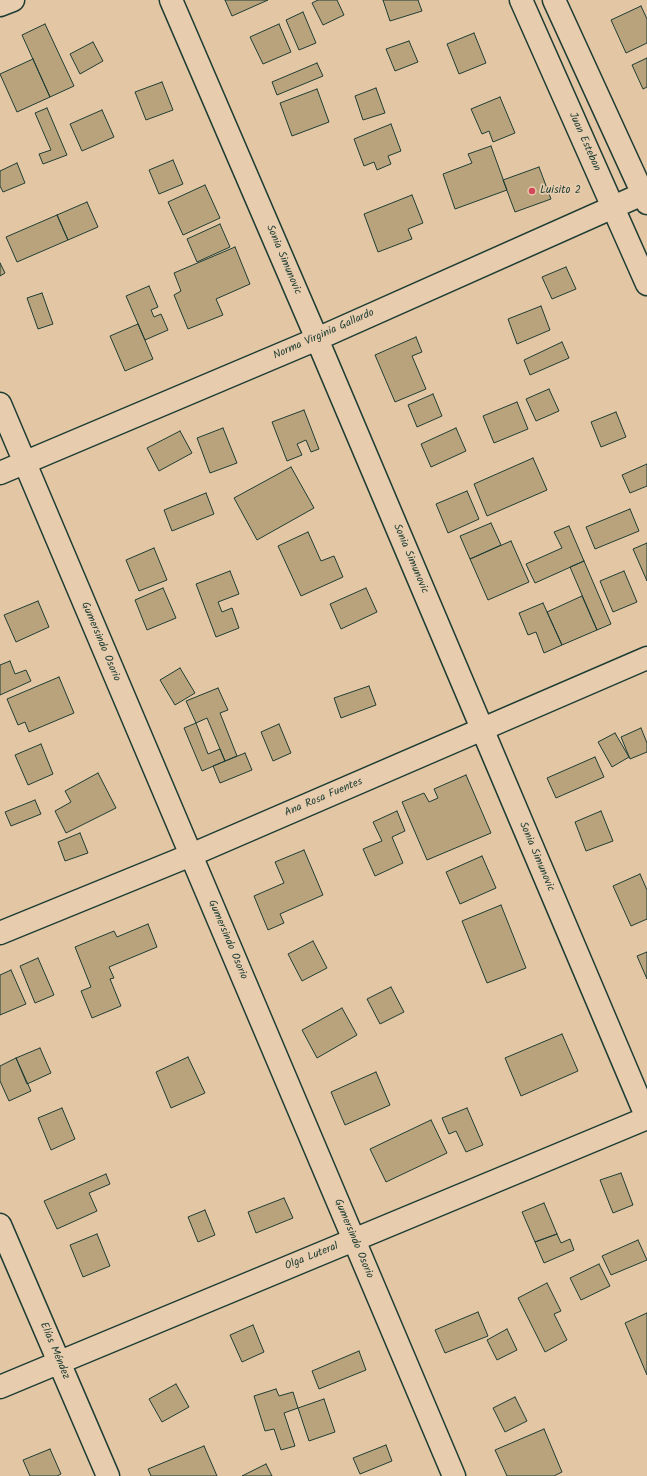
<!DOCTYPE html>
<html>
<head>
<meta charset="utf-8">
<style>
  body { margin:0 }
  canvas { display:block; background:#e3c7a4 }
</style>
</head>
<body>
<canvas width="647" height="1476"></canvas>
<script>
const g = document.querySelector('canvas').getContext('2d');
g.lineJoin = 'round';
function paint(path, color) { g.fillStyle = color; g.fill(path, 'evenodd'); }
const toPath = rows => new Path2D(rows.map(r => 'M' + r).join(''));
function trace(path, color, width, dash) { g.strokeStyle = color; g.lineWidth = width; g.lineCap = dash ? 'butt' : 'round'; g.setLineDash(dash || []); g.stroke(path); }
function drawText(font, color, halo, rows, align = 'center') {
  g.font = font + ' Kalam,sans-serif'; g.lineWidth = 3.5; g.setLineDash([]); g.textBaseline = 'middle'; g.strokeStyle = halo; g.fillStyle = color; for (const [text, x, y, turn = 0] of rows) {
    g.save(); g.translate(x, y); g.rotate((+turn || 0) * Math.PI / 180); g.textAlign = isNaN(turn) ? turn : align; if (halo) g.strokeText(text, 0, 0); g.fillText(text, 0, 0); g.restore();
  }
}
const building = toPath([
  [225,0,268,0,232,16,225,0],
  [318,0,337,0,344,15,323,25,312,3,318,0],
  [383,0,418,0,422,11,390,21,383,0],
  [641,6,647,19,647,43,626,53,611,20,641,6],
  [303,12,316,43,299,50,286,20,303,12],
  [45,24,74,86,50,97,22,35,45,24],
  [279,24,291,52,263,64,250,37,279,24],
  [474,33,486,63,459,74,447,44,474,33],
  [409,41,418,62,395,71,386,49,409,41],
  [93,42,103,61,80,74,70,54,93,42],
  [647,58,647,87,643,89,632,65,647,58],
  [33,59,50,97,17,112,0,74,33,59],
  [317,63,323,76,277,95,272,82,317,63],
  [162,82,173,110,146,120,135,92,162,82],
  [376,88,385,113,363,120,355,96,376,88],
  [317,89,329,122,292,136,280,103,317,89],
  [500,97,515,133,493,142,489,131,482,134,471,109,500,97],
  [47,108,67,155,43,164,39,154,51,150,35,113,47,108],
  [102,110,114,137,82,151,70,124,102,110],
  [391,124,401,151,388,156,391,164,377,170,374,162,364,166,354,139,391,124],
  [491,146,507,190,455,209,443,174,472,163,468,154,491,146],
  [173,160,183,184,159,194,149,170,173,160],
  [17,163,25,183,3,192,0,186,0,171,17,163],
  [539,167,551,199,515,212,503,180,539,167],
  [205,185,220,218,183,235,168,202,205,185],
  [412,195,423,223,408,229,412,239,378,252,364,214,412,195],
  [87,202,98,227,68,240,57,215,87,202],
  [57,215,68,240,17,262,6,237,57,215],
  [220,224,230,247,197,262,187,239,220,224],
  [235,247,250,284,216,299,223,315,188,329,174,295,181,291,174,273,235,247],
  [0,263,5,273,0,276,0,263],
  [566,267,576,289,552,299,542,277,566,267],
  [149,286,158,307,151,310,154,317,161,314,168,330,145,340,126,296,149,286],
  [42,293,53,324,38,329,27,298,42,293],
  [541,306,550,330,517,344,508,319,541,306],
  [138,324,153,359,125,371,110,336,138,324],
  [416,337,422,352,412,356,426,389,395,402,375,355,416,337],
  [562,342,569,358,530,375,524,360,562,342],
  [549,389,559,411,536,421,526,399,549,389],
  [433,394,442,416,417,427,408,405,433,394],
  [517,402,528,429,494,443,483,416,517,402],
  [304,410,319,449,311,452,306,440,297,444,302,455,287,461,272,422,304,410],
  [616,412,626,437,601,447,591,422,616,412],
  [223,428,237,463,210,473,197,438,223,428],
  [456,428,466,451,431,467,421,444,456,428],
  [180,431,192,453,159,471,147,448,180,431],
  [533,458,547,490,487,516,474,484,533,458],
  [647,464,647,486,630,493,622,475,647,464],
  [291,467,314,508,257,540,234,498,291,467],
  [467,491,479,519,448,533,436,504,467,491],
  [206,493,214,514,172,531,164,510,206,493],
  [630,509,639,531,595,549,586,527,630,509],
  [491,523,501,545,470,559,460,536,491,523],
  [569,526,584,561,535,583,526,564,562,548,554,532,569,526],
  [308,532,321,561,334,556,343,577,301,596,278,546,308,532],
  [511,541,529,582,488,600,470,559,511,541],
  [647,543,647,581,633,549,647,543],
  [154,548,167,580,139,591,126,560,154,548],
  [584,561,611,624,597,630,570,567,584,561],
  [230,571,239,594,218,602,222,612,232,608,239,628,216,637,196,584,230,571],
  [624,571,637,602,613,612,600,581,624,571],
  [163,588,176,618,147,630,135,600,163,588],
  [366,588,377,612,341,629,330,604,366,588],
  [582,596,597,630,562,645,547,612,582,596],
  [38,601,49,627,16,642,4,615,38,601],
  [543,603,562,645,544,653,536,632,528,635,519,613,543,603],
  [10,661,15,674,26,670,31,681,0,695,0,665,10,661],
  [180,668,195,693,175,705,160,680,180,668],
  [59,677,74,713,29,732,25,722,18,725,7,699,59,677],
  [369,686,376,705,341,718,334,698,369,686],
  [218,688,228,710,220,713,237,756,225,761,207,718,196,723,186,701,218,688],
  [196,723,208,754,220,749,225,761,202,771,184,728,196,723],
  [279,724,291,753,273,761,261,732,279,724],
  [641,728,647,743,647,752,630,759,621,737,641,728],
  [615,733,629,757,612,767,598,742,615,733],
  [41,744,53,774,28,785,15,755,41,744],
  [245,753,252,770,220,783,213,766,245,753],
  [595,757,604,777,556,798,547,778,595,757],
  [98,773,116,808,66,833,55,811,71,802,65,791,98,773],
  [466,775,491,833,427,860,402,802,424,793,429,802,438,798,434,789,466,775],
  [35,800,41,814,11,826,5,812,35,800],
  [397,811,405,831,392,837,403,863,375,876,363,849,382,841,373,822,397,811],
  [601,811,613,841,586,851,575,822,601,811],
  [80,833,88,853,65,861,58,842,80,833],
  [304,850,323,895,280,914,284,923,268,930,254,896,284,883,275,862,304,850],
  [482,856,496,888,460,904,446,872,482,856],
  [640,874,647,890,647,919,631,926,613,886,640,874],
  [501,905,526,968,487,983,462,921,501,905],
  [148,924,157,947,109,967,114,978,110,979,121,1006,92,1018,81,991,91,987,75,947,114,931,117,937,148,924],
  [313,941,327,968,302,981,288,954,313,941],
  [647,952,647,979,637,956,647,952],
  [38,958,54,995,35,1003,20,966,38,958],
  [11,970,26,1004,0,1015,0,975,11,970],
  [391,987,404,1012,380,1024,367,999,391,987],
  [342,1008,357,1035,317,1058,302,1030,342,1008],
  [562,1034,578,1071,521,1096,505,1058,562,1034],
  [40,1048,51,1073,27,1084,16,1058,40,1048],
  [188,1057,205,1093,171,1108,156,1072,188,1057],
  [16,1058,31,1091,9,1101,0,1081,0,1066,16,1058],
  [376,1072,390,1105,345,1125,331,1092,376,1072],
  [62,1108,75,1139,51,1150,38,1118,62,1108],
  [467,1108,483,1145,466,1152,456,1131,449,1134,442,1118,467,1108],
  [431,1120,447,1153,386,1182,370,1149,431,1120],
  [621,1173,633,1205,613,1213,600,1180,621,1173],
  [106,1174,110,1184,89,1193,97,1211,57,1229,44,1201,106,1174],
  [284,1198,293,1218,256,1233,248,1212,284,1198],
  [544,1203,557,1234,535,1242,522,1212,544,1203],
  [205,1210,215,1235,198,1242,188,1217,205,1210],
  [97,1234,110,1266,83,1277,70,1245,97,1234],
  [557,1234,561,1243,570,1239,574,1250,544,1263,535,1242,557,1234],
  [638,1240,647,1260,611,1275,602,1256,638,1240],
  [599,1264,610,1286,581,1300,570,1278,599,1264],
  [547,1283,561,1311,554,1314,567,1340,545,1352,518,1298,547,1283],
  [478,1312,488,1336,445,1353,435,1330,478,1312],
  [647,1313,647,1375,625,1323,647,1313],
  [253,1325,264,1352,242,1362,230,1335,253,1325],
  [507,1329,517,1350,497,1360,487,1340,507,1329],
  [359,1351,366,1370,319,1389,312,1371,359,1351],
  [176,1384,189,1407,162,1422,149,1399,176,1384],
  [276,1389,279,1396,293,1392,298,1408,284,1413,295,1446,281,1450,274,1429,265,1431,254,1396,276,1389],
  [515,1397,527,1421,505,1432,493,1408,515,1397],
  [324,1399,335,1432,309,1441,298,1408,324,1399],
  [544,1429,562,1472,554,1476,507,1476,495,1450,544,1429],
  [386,1445,392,1461,360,1474,353,1458,386,1445],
  [204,1446,217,1476,151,1476,148,1469,204,1446],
  [50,1449,61,1474,57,1476,30,1476,23,1460,50,1449],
  [266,1464,272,1476,242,1476,266,1464]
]);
const minor = toPath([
  [521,0,647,284],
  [554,0,647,203],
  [0,5,13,0],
  [0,404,454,1476],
  [0,473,317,339,647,192],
  [0,933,191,855,647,658],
  [0,1225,108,1476],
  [0,1387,647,1118,317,339,171,0]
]);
const markers = [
  [532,191,4,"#d1495b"]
];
const streetNames = [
  ["Juan Esteban",584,142,66],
  ["Sonia Simunovic",283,260,67],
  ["Norma Virginia Gallardo",324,335,-24],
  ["Sonia Simunovic",410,559,67],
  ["Gumersindo Osorio",100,642,67],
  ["Ana Rosa Fuentes",324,798,-23],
  ["Sonia Simunovic",536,857,67],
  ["Gumersindo Osorio",227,940,67],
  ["Gumersindo Osorio",353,1239,67],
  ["Olga Luteral",312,1257,-22],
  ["Elías Méndez",54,1351,67]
];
const poiNames = [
  ["Luisito 2",540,191]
];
paint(building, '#b8a37c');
trace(building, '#1f3d34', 1);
trace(minor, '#1f3d34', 25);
trace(minor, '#e7cdae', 22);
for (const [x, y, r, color] of markers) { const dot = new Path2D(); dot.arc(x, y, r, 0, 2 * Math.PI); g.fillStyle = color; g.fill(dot); trace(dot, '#e7cdae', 1.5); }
drawText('11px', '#1f3d34', '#e7cdae', streetNames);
drawText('11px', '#1f3d34', '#e7cdae', poiNames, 'left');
</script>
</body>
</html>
